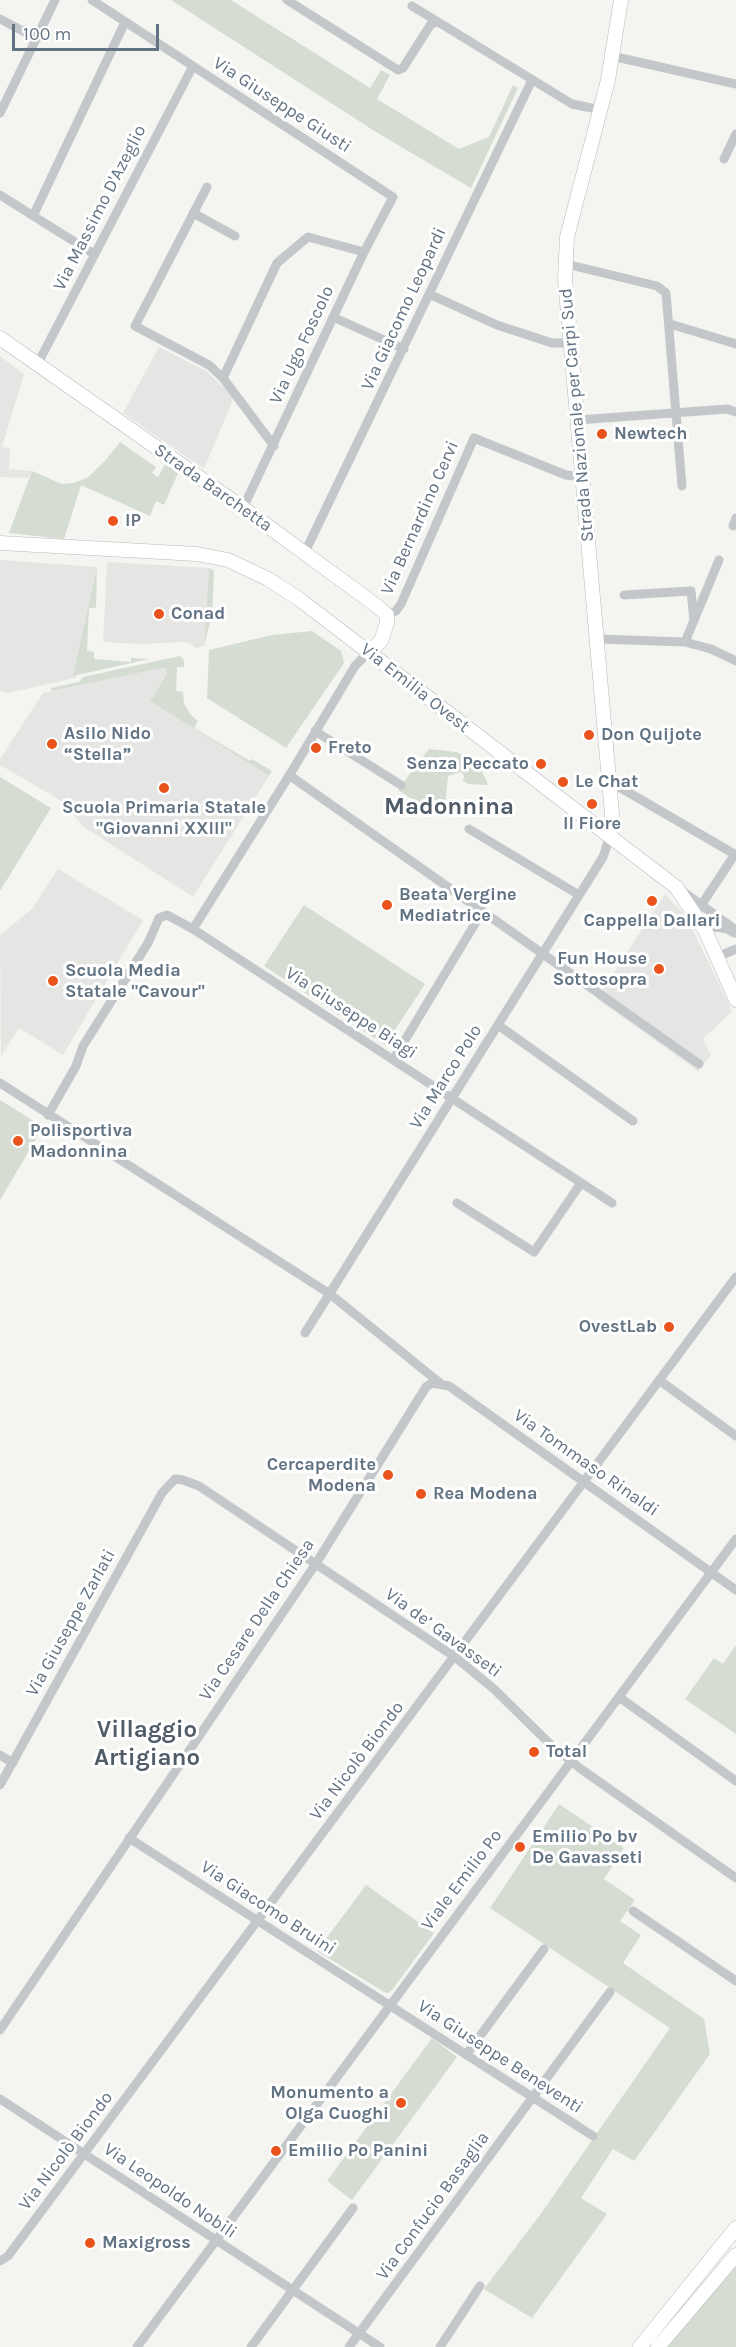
<!DOCTYPE html>
<html>
<head>
<meta charset="utf-8">
<style>
  body { margin:0 }
  #map { position:relative; width:736px; height:2347px; overflow:hidden; background:#f4f5f0; font-family:Karla,sans-serif }
  canvas { display:block }
  .scale { position:absolute; left:12px; top:24px; width:147px; height:27px; box-sizing:border-box; border:3px solid #627383; border-top:0; padding-left:8px; font-size:18px; line-height:21px; white-space:nowrap; color:#627383; -webkit-text-stroke:4px #fff; paint-order:stroke }
</style>
</head>
<body>
<div id="map">
<canvas width="736" height="2347"></canvas>
<div class="scale">100 m</div>
</div>
<script>
const g = document.querySelector('canvas').getContext('2d');
g.lineJoin = 'round';
function paint(path, color) { g.fillStyle = color; g.fill(path, 'evenodd'); }
const toPath = rows => new Path2D(rows.map(r => 'M' + r).join(''));
function trace(path, color, width, dash) { g.strokeStyle = color; g.lineWidth = width; g.lineCap = dash ? 'butt' : 'round'; g.setLineDash(dash || []); g.stroke(path); }
function drawText(font, color, halo, rows, align = 'center') {
  g.font = font + ' Karla,sans-serif'; g.lineWidth = 6; g.setLineDash([]); g.textBaseline = 'middle'; g.strokeStyle = halo; g.fillStyle = color; for (const [text, x, y, turn = 0] of rows) {
    g.save(); g.translate(x, y); g.rotate((+turn || 0) * Math.PI / 180); g.textAlign = isNaN(turn) ? turn : align; if (halo) g.strokeText(text, 0, 0); g.fillText(text, 0, 0); g.restore();
  }
}
const built = toPath([
  [159,347,206,371,234,397,204,469,123,413],
  [0,356,24,374,2,447,10,448,9,469,32,471,28,478,0,477],
  [0,560,97,567,74,675,77,675,75,678,22,690,6,693,0,691],
  [107,562,209,568,204,646,196,648,186,642,141,644,103,642],
  [166,666,168,674,150,701,269,776,193,897,84,827,60,800,0,765,0,759,43,693],
  [58,869,143,920,63,1055,19,1028,1,1056,0,935,32,909],
  [665,894,686,916,732,1011,703,1039,711,1055,698,1071,597,999]
]);
const green = toPath([
  [171,0,231,0,370,88,381,70,390,75,377,99,459,149,489,137,513,85,518,88,471,188,376,132],
  [120,442,156,467,152,473,158,477,165,464,178,473,164,505,156,501,150,516,81,485,64,539,9,533,32,471,62,484,74,483,87,478,105,461],
  [97,567,96,608,89,608,87,651,94,652,94,659,131,662,131,658,149,659,73,676],
  [209,568,214,571,212,615,204,646],
  [312,631,341,651,344,663,286,748,207,698,209,650,272,635],
  [180,656,184,660,184,667,177,667,176,691,183,692,184,703,190,714,198,721,194,728,250,761,252,759,272,771,269,776,150,701,167,674,166,667,51,691,51,688,79,682,83,677],
  [429,749,456,752,469,757,479,766,487,781,488,785,468,784,463,781,464,776,461,772,448,776,444,816,435,814,398,790],
  [0,777,51,808,0,891],
  [304,905,425,984,385,1045,264,966],
  [0,1100,43,1127,0,1200],
  [736,1645,736,1734,685,1699,714,1658,723,1664],
  [559,1804,624,1848,604,1879,635,1900,620,1921,641,1935,623,1963,704,2019,710,2054,634,2161,613,2149,581,2198,607,2214,532,2318,484,2289,540,2215,670,2028,490,1908],
  [366,1885,434,1933,392,1990,388,1993,384,1992,317,1951],
  [432,2038,457,2057,352,2200,327,2181],
  [736,2264,736,2347,667,2347]
]);
const street = toPath([
  [92,0,393,197,364,252,243,508],
  [287,0,398,70,403,68,431,24,437,22],
  [412,6,572,104,601,110],
  [0,19,36,38],
  [612,56,736,84],
  [0,113,55,0],
  [724,159,736,134],
  [207,187,135,326,209,365,223,378,274,446],
  [0,195,94,254],
  [193,213,235,236],
  [33,216,125,22],
  [566,264,657,286,666,293,682,486],
  [429,294,497,325,552,343,571,343],
  [333,317,404,349],
  [670,324,736,344],
  [37,365,193,66],
  [223,378,277,263,308,237,364,252],
  [578,420,727,409,736,412],
  [733,526,736,518],
  [305,552,532,80],
  [624,595,691,591,694,621],
  [387,615,396,611,401,604,474,438,566,475,583,477],
  [598,639,685,642,711,649,736,661],
  [685,642,719,560],
  [315,731,401,785],
  [289,775,699,1064],
  [609,781,736,855],
  [469,829,579,895],
  [682,891,736,930],
  [702,904,735,854],
  [193,929,292,771,355,666,369,652],
  [705,930,717,927,728,929,734,933],
  [717,957,736,949],
  [498,1025,633,1121],
  [393,1060,482,912],
  [0,1083,330,1294,440,1383],
  [48,1115,76,1066,83,1046,148,943,159,918,167,915,193,929,612,1203],
  [457,1203,534,1252,581,1183],
  [305,1333,603,857,610,836],
  [659,1380,736,1436],
  [619,1697,736,1781],
  [0,1755,13,1763],
  [0,1785,162,1493,175,1479,183,1480,199,1486,455,1657,494,1689,550,1744,581,1769,736,1878],
  [129,1838,593,2136],
  [633,1911,736,1981],
  [0,2030,315,1565,426,1387,432,1383,449,1386,736,1590],
  [466,2055,544,1949],
  [0,2099,380,2347],
  [0,2261,8,2256,736,1277],
  [137,2347,736,1539],
  [251,2347,353,2208],
  [349,2347,610,1992],
  [440,2347,480,2286]
]);
const secondary = toPath([
  [0,338,243,508,377,606,387,615,387,623,381,641,369,652],
  [0,543,197,554,228,560,268,579,299,599,676,887,705,930,736,1000],
  [610,836,612,814,565,279,567,237,608,80,621,0],
  [640,2347,736,2228],
  [658,2347,736,2255]
]);
const markers = [
  [602,434,6,"#ea531b"],
  [113,521,6,"#ea531b"],
  [159,614,6,"#ea531b"],
  [589,735,6,"#ea531b"],
  [52,744,6,"#ea531b"],
  [316,748,6,"#ea531b"],
  [541,764,6,"#ea531b"],
  [563,782,6,"#ea531b"],
  [164,788,6,"#ea531b"],
  [592,804,6,"#ea531b"],
  [652,901,6,"#ea531b"],
  [387,905,6,"#ea531b"],
  [659,969,6,"#ea531b"],
  [53,981,6,"#ea531b"],
  [18,1141,6,"#ea531b"],
  [669,1327,6,"#ea531b"],
  [388,1475,6,"#ea531b"],
  [421,1494,6,"#ea531b"],
  [534,1752,6,"#ea531b"],
  [520,1847,6,"#ea531b"],
  [401,2103,6,"#ea531b"],
  [276,2151,6,"#ea531b"],
  [90,2243,6,"#ea531b"]
];
const streetNames = [
  ["Via Giuseppe Giusti",282,105,33],
  ["Via Massimo D'Azeglio",100,208,-63],
  ["Via Giacomo Leopardi",404,309,-65],
  ["Via Ugo Foscolo",302,345,-65],
  ["Strada Nazionale per Carpi Sud",577,415,-95],
  ["Strada Barchetta",213,488,35],
  ["Via Bernardino Cervi",420,518,-66],
  ["Via Emilia Ovest",415,688,38],
  ["Via Giuseppe Biagi",351,1013,33],
  ["Via Marco Polo",446,1077,-58],
  ["Via Tommaso Rinaldi",586,1463,35],
  ["Via Cesare Della Chiesa",257,1620,-56],
  ["Via Giuseppe Zarlati",71,1623,-61],
  ["Via de’ Gavasseti",443,1633,36],
  ["Via Nicolò Biondo",357,1761,-53],
  ["Viale Emilio Po",462,1880,-53],
  ["Via Giacomo Bruini",268,1908,33],
  ["Via Giuseppe Beneventi",500,2057,33],
  ["Via Nicolò Biondo",66,2151,-53],
  ["Via Leopoldo Nobili",170,2191,34],
  ["Via Confucio Basaglia",433,2206,-54]
];
const poiNames = [
  ["Newtech",614,434],
  ["IP",125,521],
  ["Conad",171,614],
  ["Asilo Nido",64,734],
  ["“Stella”",64,755],
  ["Don Quijote",601,735],
  ["Freto",328,748],
  ["Senza Peccato",529,764,"right"],
  ["Le Chat",575,782],
  ["Scuola Primaria Statale",164,808,"center"],
  ["\"Giovanni XXIII\"",164,829,"center"],
  ["Il Fiore",592,824,"center"],
  ["Beata Vergine",399,895],
  ["Mediatrice",399,916],
  ["Cappella Dallari",652,921,"center"],
  ["Fun House",647,959,"right"],
  ["Sottosopra",647,980,"right"],
  ["Scuola Media",65,971],
  ["Statale \"Cavour\"",65,992],
  ["Polisportiva",30,1131],
  ["Madonnina",30,1152],
  ["OvestLab",657,1327,"right"],
  ["Cercaperdite",376,1465,"right"],
  ["Modena",376,1486,"right"],
  ["Rea Modena",433,1494],
  ["Total",546,1752],
  ["Emilio Po bv",532,1837],
  ["De Gavasseti",532,1858],
  ["Monumento a",389,2093,"right"],
  ["Olga Cuoghi",389,2114,"right"],
  ["Emilio Po Panini",288,2151],
  ["Maxigross",102,2243]
];
const districtNames = [
  ["Madonnina",449,807],
  ["Villaggio",147,1730],
  ["Artigiano",147,1758]
];
paint(built, '#e5e6e4');
paint(green, '#d5dcd1');
trace(secondary, '#b6babf', 15);
trace(street, '#c4c7ca', 9);
trace(secondary, '#fff', 14);
for (const [x, y, r, color] of markers) { const dot = new Path2D(); dot.arc(x, y, r, 0, 2 * Math.PI); g.fillStyle = color; g.fill(dot); trace(dot, '#fff', 2); }
drawText('18px', '#627383', '#fff', streetNames);
drawText('bold 18px', '#627383', '#fff', poiNames, 'left');
drawText('bold 24px', '#505c67', '#fff', districtNames);
</script>
</body>
</html>
